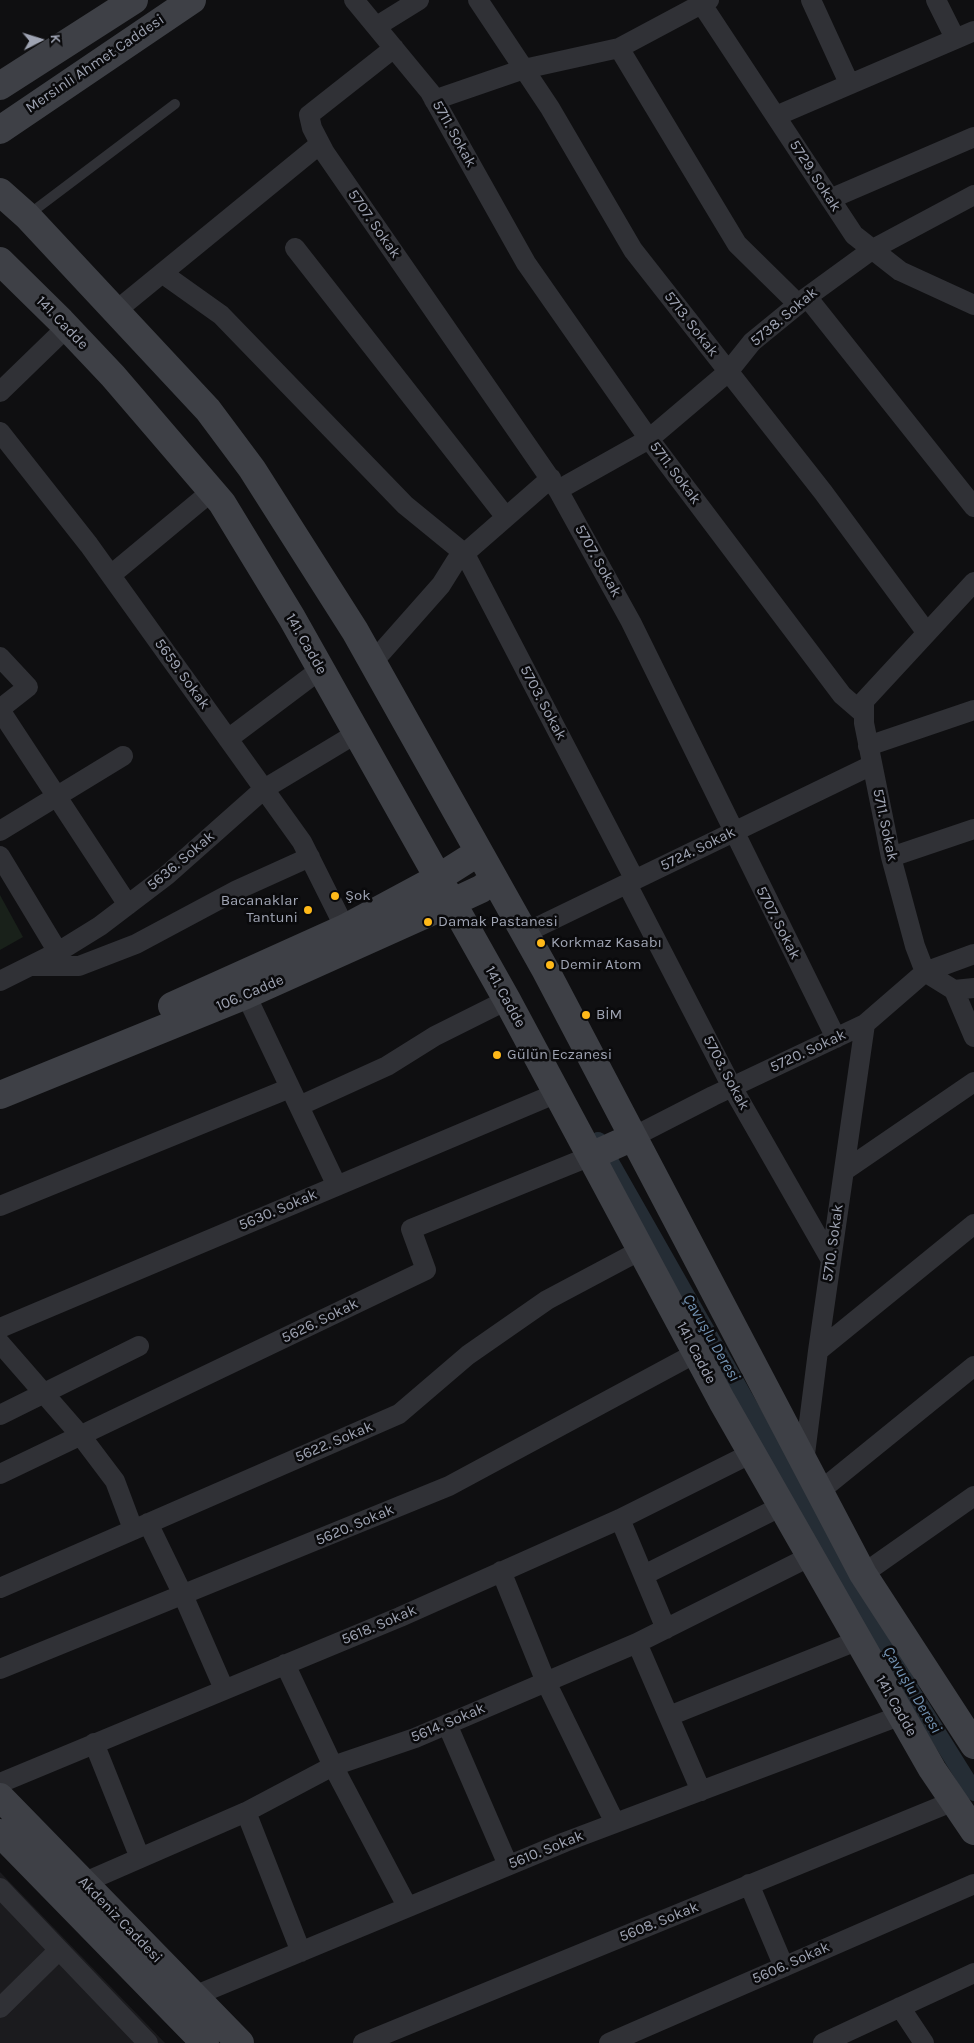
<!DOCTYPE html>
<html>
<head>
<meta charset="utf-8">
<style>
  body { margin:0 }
  #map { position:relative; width:974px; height:2043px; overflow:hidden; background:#0f0f11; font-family:Karla,sans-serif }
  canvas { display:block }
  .north { position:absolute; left:15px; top:15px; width:50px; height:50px; -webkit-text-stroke:4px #0a0a0c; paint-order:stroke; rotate:85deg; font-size:14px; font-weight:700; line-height:20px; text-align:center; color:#9fa4b3 }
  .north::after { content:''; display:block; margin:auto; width:18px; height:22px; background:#9fa4b3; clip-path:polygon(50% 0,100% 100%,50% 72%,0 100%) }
</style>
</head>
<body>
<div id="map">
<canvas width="974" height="2043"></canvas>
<div class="north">K</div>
</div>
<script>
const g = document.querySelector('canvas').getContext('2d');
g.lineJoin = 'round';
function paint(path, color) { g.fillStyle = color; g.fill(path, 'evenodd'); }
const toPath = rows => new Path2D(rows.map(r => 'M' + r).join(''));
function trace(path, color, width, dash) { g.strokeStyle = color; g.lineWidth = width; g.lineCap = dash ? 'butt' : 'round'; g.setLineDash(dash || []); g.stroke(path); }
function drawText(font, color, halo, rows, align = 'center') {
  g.font = font + ' Karla,sans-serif'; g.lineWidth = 5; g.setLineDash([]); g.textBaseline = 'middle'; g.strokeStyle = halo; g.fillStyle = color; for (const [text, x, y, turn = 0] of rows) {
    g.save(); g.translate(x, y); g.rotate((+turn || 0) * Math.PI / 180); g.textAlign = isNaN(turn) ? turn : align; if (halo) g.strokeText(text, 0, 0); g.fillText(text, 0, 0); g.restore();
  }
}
const built = toPath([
  [0,1872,165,2043,0,2043]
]);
const green = toPath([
  [0,895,23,937,0,950]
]);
const canal = toPath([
  [598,1141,911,1691,974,1792]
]);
const lane = toPath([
  [28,215,175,104]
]);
const street = toPath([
  [354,0,430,92,526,263,649,439,842,695,864,714],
  [478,0,550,108,633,250,823,492,927,633],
  [699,0,854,235,900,271,974,305],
  [811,0,849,83],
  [936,0,955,38],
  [377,26,419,0],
  [394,48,309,115,312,128,325,153,558,490,631,622,836,1038],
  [619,48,737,244,798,304],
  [434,100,524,69,619,48,709,0],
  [776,116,974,31],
  [830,199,974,137],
  [295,248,505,516],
  [162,273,221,315,405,505,465,554,635,880],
  [807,297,974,507],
  [117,310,320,144],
  [0,392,67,327],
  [0,432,89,545,302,842,345,928],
  [558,490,649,439,728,372,752,342,807,297,873,249,974,195],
  [111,575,212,491],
  [0,657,28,687,0,709],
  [372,663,441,585,456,561,551,478],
  [0,710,128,905],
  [228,739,321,669],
  [868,746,974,710],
  [0,831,123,756],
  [0,856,58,952],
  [891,857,974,829],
  [627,884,732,1087,831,1260],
  [525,933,872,765],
  [34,966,79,966,136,944,237,890,310,857],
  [925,972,915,946,891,857,864,723,864,701,974,582],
  [925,972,954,990,974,988],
  [0,981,58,952,100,926,167,875,264,789,357,733],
  [954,990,974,1037],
  [246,995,337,1186],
  [299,1106,387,1066,435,1036,507,1000],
  [633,1137,713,1096,865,1024,925,972,974,954],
  [844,1171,974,1082],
  [0,1206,290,1088],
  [0,1328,557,1093],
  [0,1343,81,1436,115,1481,133,1529],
  [818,1351,974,1224],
  [0,1415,139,1346],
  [804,1462,818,1351,865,1024],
  [0,1474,426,1270,411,1229,591,1156],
  [820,1491,974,1366],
  [620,1519,666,1629],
  [148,1523,183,1595,224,1689],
  [501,1571,546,1682,615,1823],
  [863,1574,974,1496],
  [644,1575,782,1506],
  [0,1588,399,1414,468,1355,547,1300,641,1250],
  [637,1643,701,1791],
  [285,1664,333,1766,407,1906],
  [0,1669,449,1486,696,1353],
  [669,1716,859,1640],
  [447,1724,508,1865],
  [94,1743,140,1858],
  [0,1783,400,1617,620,1519,752,1453],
  [246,1812,301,1952],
  [83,1883,246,1812,333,1766,415,1738,637,1643,811,1556],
  [749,1884,784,1967],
  [0,1888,148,2043],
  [194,1996,565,1842,902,1715],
  [900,2007,924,2043],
  [0,2008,59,1950],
  [363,2043,954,1801],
  [609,2043,974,1884],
  [823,2043,974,1973]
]);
const secondary = toPath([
  [0,86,134,0],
  [0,130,192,0],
  [0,192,27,216,208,410,252,469,355,631,546,971,863,1574,974,1745],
  [0,261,61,321,113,376,222,503,292,618,507,1000,722,1401,932,1769,974,1831],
  [172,1006,345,928,438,878,479,852],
  [0,1095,246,995,453,902,481,889,494,879],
  [591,1156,633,1137],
  [0,1797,240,2043],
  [0,1833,205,2043]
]);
const markers = [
  [335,896,5,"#ffb919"],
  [308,910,5,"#ffb919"],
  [428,922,5,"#ffb919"],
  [541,943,5,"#ffb919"],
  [550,965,5,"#ffb919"],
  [586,1015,5,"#ffb919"],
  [497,1055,5,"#ffb919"]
];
const streetNames = [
  ["Mersinli Ahmet Caddesi",95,64,-34],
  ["5711. Sokak",454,134,61],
  ["5729. Sokak",815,176,57],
  ["5707. Sokak",374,224,55],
  ["5738. Sokak",784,317,-40],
  ["141. Cadde",62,323,46],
  ["5713. Sokak",691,324,52],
  ["5711. Sokak",675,473,53],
  ["5707. Sokak",598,561,61],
  ["141. Cadde",306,644,60],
  ["5659. Sokak",182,674,54],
  ["5703. Sokak",543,703,62],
  ["5711. Sokak",885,825,78],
  ["5724. Sokak",698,849,-26],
  ["5636. Sokak",181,861,-40],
  ["5707. Sokak",778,923,63],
  ["106. Cadde",250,993,-23],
  ["141. Cadde",505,997,61],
  ["5720. Sokak",808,1051,-25],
  ["5703. Sokak",726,1073,62],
  ["5630. Sokak",278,1210,-23],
  ["5710. Sokak",833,1243,-82],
  ["5626. Sokak",320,1321,-26],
  ["141. Cadde",696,1353,62],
  ["5622. Sokak",334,1442,-23],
  ["5620. Sokak",355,1525,-23],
  ["5618. Sokak",379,1625,-23],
  ["141. Cadde",896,1706,60],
  ["5614. Sokak",448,1723,-23],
  ["5610. Sokak",546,1850,-22],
  ["Akdeniz Caddesi",120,1920,46],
  ["5608. Sokak",659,1922,-22],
  ["5606. Sokak",791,1963,-24]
];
const poiNames = [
  ["Şok",345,896],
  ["Bacanaklar",298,901,"right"],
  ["Tantuni",298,918,"right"],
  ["Damak Pastanesi",438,922],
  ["Korkmaz Kasabı",551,943],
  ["Demir Atom",560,965],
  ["BİM",596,1015],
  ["Gülün Eczanesi",507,1055]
];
const waterNames = [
  ["Çavuşlu Deresi",711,1338,60],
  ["Çavuşlu Deresi",912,1690,59]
];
paint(built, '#1b1b1e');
paint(green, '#19211a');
trace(canal, '#252d35', 18);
trace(lane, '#303136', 10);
trace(street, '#303136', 20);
trace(secondary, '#3e4046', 28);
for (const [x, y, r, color] of markers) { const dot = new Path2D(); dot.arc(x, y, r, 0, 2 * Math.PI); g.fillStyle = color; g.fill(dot); trace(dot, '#0a0a0c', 2); }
drawText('15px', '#9fa4b3', '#0a0a0c', streetNames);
drawText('15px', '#9fa4b3', '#0a0a0c', poiNames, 'left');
drawText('italic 16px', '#7292b2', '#0a0a0c', waterNames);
</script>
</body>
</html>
